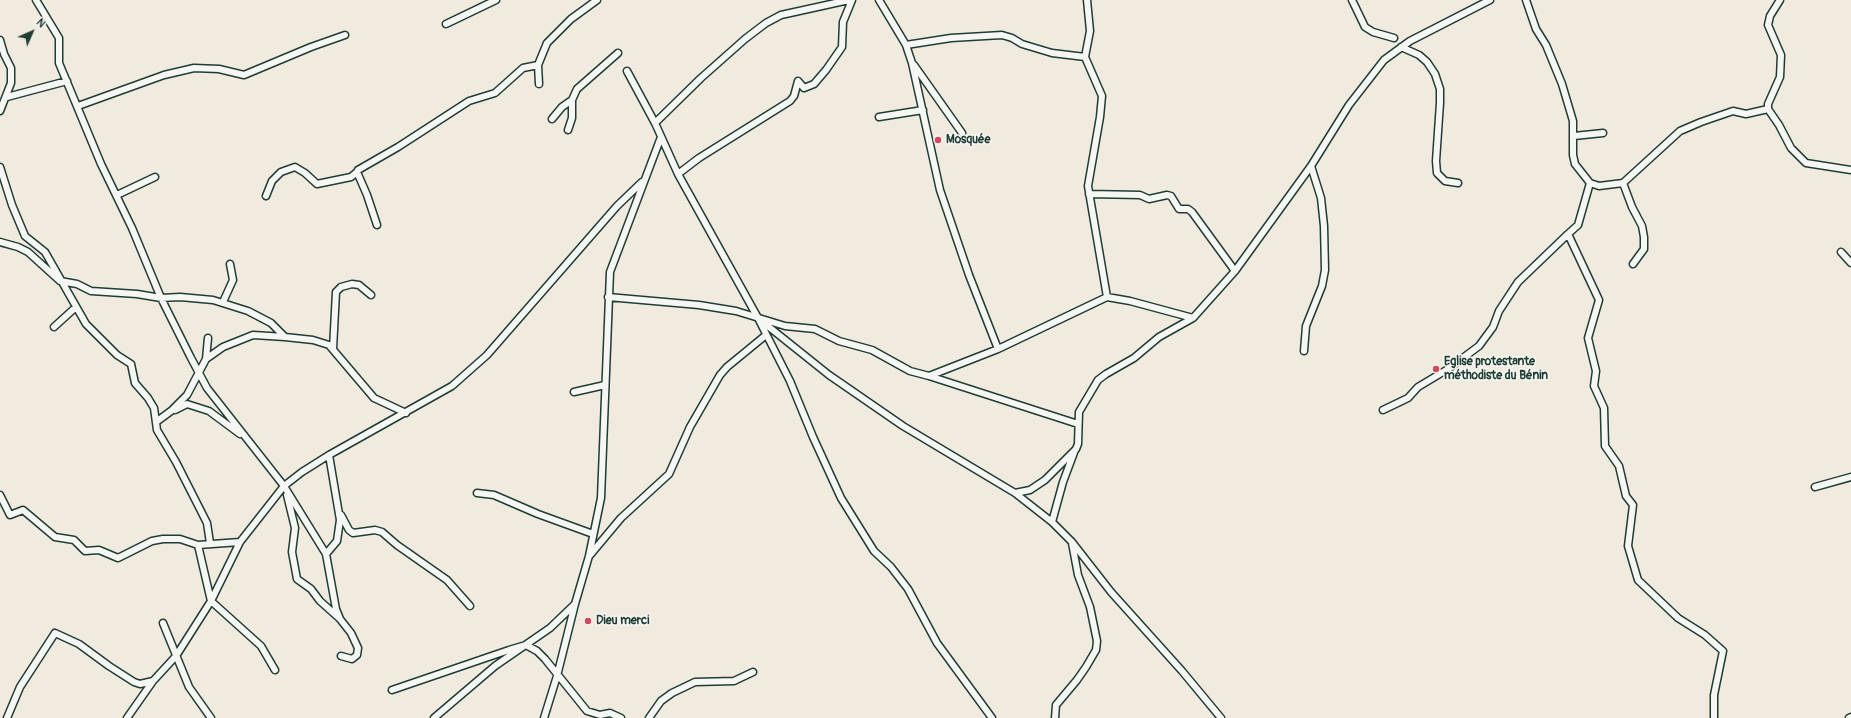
<!DOCTYPE html>
<html>
<head>
<meta charset="utf-8">
<style>
  body { margin:0 }
  #map { position:relative; width:1851px; height:718px; overflow:hidden; background:#f1ebdf; font-family:Pangolin,sans-serif }
  canvas { display:block }
  .north { position:absolute; left:12px; top:12px; width:40px; height:40px; -webkit-text-stroke:3px #f6f6f2; paint-order:stroke; rotate:45deg; font-size:11px; font-weight:700; line-height:16px; text-align:center; color:#1f3d34 }
  .north::after { content:''; display:block; margin:auto; width:14px; height:18px; background:#1f3d34; clip-path:polygon(50% 0,100% 100%,50% 72%,0 100%) }
</style>
</head>
<body>
<div id="map">
<canvas width="1851" height="718"></canvas>
<div class="north">N</div>
</div>
<script>
const g = document.querySelector('canvas').getContext('2d');
g.lineJoin = 'round';
const toPath = rows => new Path2D(rows.map(r => 'M' + r).join(''));
function trace(path, color, width, dash) { g.strokeStyle = color; g.lineWidth = width; g.lineCap = dash ? 'butt' : 'round'; g.setLineDash(dash || []); g.stroke(path); }
function drawText(font, color, halo, rows, align = 'center') {
  g.font = font + ' Pangolin,sans-serif'; g.lineWidth = 3; g.setLineDash([]); g.textBaseline = 'middle'; g.strokeStyle = halo; g.fillStyle = color; for (const [text, x, y, turn = 0] of rows) {
    g.save(); g.translate(x, y); g.rotate((+turn || 0) * Math.PI / 180); g.textAlign = isNaN(turn) ? turn : align; if (halo) g.strokeText(text, 0, 0); g.fillText(text, 0, 0); g.restore();
  }
}
const minor = toPath([
  [36,0,59,38,59,63,101,164,132,228,161,298,191,358,207,388,284,486,326,554,336,609,340,619,351,633,358,648,357,655,352,659,341,656],
  [879,0,906,45,912,63,940,190,969,275,998,349],
  [1352,0,1365,27,1373,32,1394,38],
  [1526,0,1536,29,1546,45,1562,84,1573,121,1573,155,1575,164,1590,183,1599,186,1623,183,1680,131,1701,122,1733,111,1746,114,1768,109,1779,125,1791,148,1806,163,1851,170],
  [446,24,496,0],
  [0,40,4,54,11,68,11,83,0,111],
  [906,45,951,38,1002,35,1012,38,1022,44,1052,53,1085,57,1102,96,1100,117,1088,186,1107,297],
  [1401,47,1419,55,1427,62,1435,74,1440,89,1440,103,1436,161,1437,173,1445,181,1458,183],
  [1085,57,1090,31,1087,0],
  [914,65,962,133],
  [627,71,655,123,678,174,758,318,790,381,813,437,841,498,874,551,891,567,908,589,937,643,992,718],
  [539,84,538,65,547,43,571,19,597,0],
  [7,97,67,81],
  [78,106,164,75,194,68,219,69,244,75,311,47,345,35],
  [1768,109,1768,104,1780,77,1781,55,1768,25,1770,16,1780,0],
  [879,117,923,110],
  [552,119,562,107,572,100,577,89,618,53],
  [655,123,701,78,745,39,766,23,781,15,849,0],
  [568,130,572,118,572,100],
  [1574,136,1603,133],
  [0,167,12,205,25,236,45,252,86,324,117,355,131,364,135,383,148,398,154,408,157,430,176,462,207,523,210,543],
  [678,174,699,158,790,101,794,96,798,81,804,88,814,84,826,70,842,47,843,22,852,0],
  [1590,183,1578,225,1568,234,1599,300,1588,338,1596,371,1594,386,1604,408,1605,446,1619,466,1626,496,1633,505,1628,546,1638,580,1678,618,1705,635,1723,651,1714,695,1714,718],
  [1623,183,1632,207,1642,226,1644,237,1644,249,1633,264],
  [1089,194,1140,195,1149,199,1167,195,1171,196,1179,209,1188,209,1192,212,1235,271],
  [117,195,155,177],
  [266,196,272,181,281,172,295,167,305,173,317,184,351,177,357,172],
  [377,225,367,195,357,172,358,170,398,147,469,101,495,93,523,68,538,65],
  [0,242,18,247,28,252,60,281,77,284,91,291,137,294,161,298,180,297,213,300,248,311,271,323,285,337,313,340,329,345,374,398,406,413],
  [1841,252,1851,263],
  [608,297,699,305,736,311,785,326,815,329,839,341,872,350,910,371,929,376,1078,424],
  [223,302,233,280,230,264],
  [759,319,829,375,903,426,1015,493,1052,522,1072,542,1111,592,1182,671,1221,718],
  [54,327,76,307],
  [333,349,336,292,341,287,352,284,359,285,371,295],
  [1304,351,1306,326,1322,286,1325,270,1324,226,1321,198,1311,166],
  [206,359,223,347,253,335,285,337],
  [929,376,998,349,1107,297,1130,301,1193,318,1235,271,1311,166,1349,105,1384,60,1410,41,1490,0],
  [574,392,605,385],
  [175,410,187,404,209,411,240,434],
  [1383,410,1408,398,1418,387,1448,369,1479,346,1493,327,1499,311,1518,282,1568,234],
  [156,422,171,411,187,395,206,359,208,338],
  [1815,487,1851,477],
  [477,493,494,495,538,514,593,534],
  [1015,493,1030,490,1045,480,1076,449,1078,444,1079,412,1098,380,1106,374,1134,358,1159,337,1193,318],
  [0,495,10,515,23,510,55,537,74,540,85,551,99,550,118,558,152,541,163,539,180,539,198,545,240,542],
  [287,495,295,528,292,552,297,579,311,589,320,601,339,618],
  [341,515,349,530,353,533,375,530,382,532,397,545,447,580,470,606],
  [1052,522,1063,482,1075,450],
  [198,545,211,601,261,646,275,670],
  [326,554,337,541,340,520,329,455,452,386,487,355,617,206,642,182],
  [590,555,621,518,669,474,690,427,720,375,727,367,766,335],
  [163,623,189,687,211,718],
  [392,690,509,650,526,645,537,651,545,659,587,711,600,715,610,713,621,718],
  [7,718,20,687,55,633,79,644,109,666,134,682,140,684,153,681],
  [127,718,153,681,176,656,211,601,240,542,284,486,302,472,329,455],
  [434,718,495,666,550,628,574,605],
  [544,718,557,676,575,604,589,556,601,498,610,272,661,137],
  [649,718,661,701,672,693,695,682,734,681,753,672],
  [1055,718,1056,705,1077,680,1086,667,1096,650,1097,641,1090,607,1078,575,1072,543],
  [1849,718,1851,717]
]);
const markers = [
  [938,140,4,"#d1495b"],
  [1436,369,4,"#d1495b"],
  [588,621,4,"#d1495b"]
];
const poiNames = [
  ["Mosquée",946,140],
  ["Eglise protestante",1444,362],
  ["méthodiste du Bénin",1444,376],
  ["Dieu merci",596,621]
];
trace(minor, '#1f3d34', 9);
trace(minor, '#f6f6f2', 6);
for (const [x, y, r, color] of markers) { const dot = new Path2D(); dot.arc(x, y, r, 0, 2 * Math.PI); g.fillStyle = color; g.fill(dot); trace(dot, '#f6f6f2', 1.5); }
drawText('bold 12px', '#1f3d34', '#f6f6f2', poiNames, 'left');
</script>
</body>
</html>
